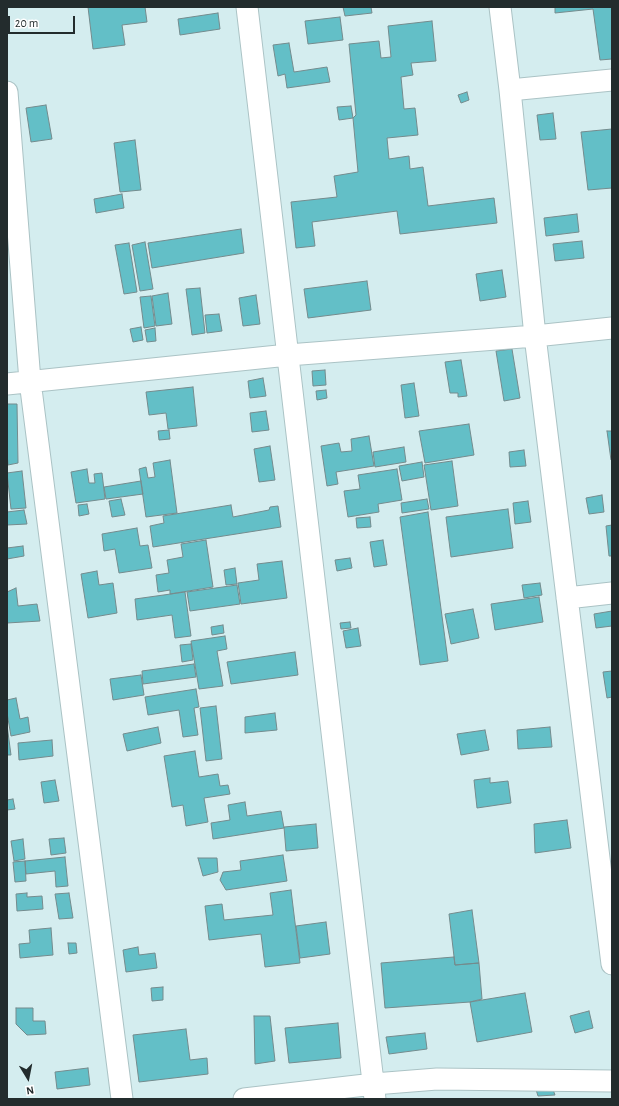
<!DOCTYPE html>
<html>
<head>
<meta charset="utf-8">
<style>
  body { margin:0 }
  #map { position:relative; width:619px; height:1106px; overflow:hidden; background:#d4edef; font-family:"Alegreya Sans",sans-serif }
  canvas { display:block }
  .frame { position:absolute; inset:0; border:8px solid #232c2d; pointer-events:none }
  .north { position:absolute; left:8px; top:1058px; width:40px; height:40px; -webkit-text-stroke:3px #fff; paint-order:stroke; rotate:170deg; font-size:11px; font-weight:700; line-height:16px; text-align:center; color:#232c2d }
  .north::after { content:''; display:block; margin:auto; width:14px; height:18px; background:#232c2d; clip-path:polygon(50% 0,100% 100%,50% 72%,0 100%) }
  .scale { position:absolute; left:8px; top:16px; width:67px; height:18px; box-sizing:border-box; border:2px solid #232c2d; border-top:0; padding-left:5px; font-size:12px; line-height:14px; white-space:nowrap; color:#232c2d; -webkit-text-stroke:3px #fff; paint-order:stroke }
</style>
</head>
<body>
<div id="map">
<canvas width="619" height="1106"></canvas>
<div class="frame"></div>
<div class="north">N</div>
<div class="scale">20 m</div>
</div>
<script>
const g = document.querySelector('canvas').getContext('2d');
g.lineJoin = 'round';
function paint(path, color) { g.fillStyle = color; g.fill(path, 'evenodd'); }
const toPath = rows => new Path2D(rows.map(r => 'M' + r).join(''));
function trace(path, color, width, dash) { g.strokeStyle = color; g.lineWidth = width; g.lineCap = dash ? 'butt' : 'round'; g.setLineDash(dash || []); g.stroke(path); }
const building = toPath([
  [88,7,145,7,147,22,122,25,125,45,93,49,88,7],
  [343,7,371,7,372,13,345,16,343,7],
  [555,7,612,7,612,59,600,60,593,9,555,13,555,7],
  [218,13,220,29,180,35,178,19,218,13],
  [340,17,343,40,308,44,305,21,340,17],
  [432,21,436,61,411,63,413,75,401,77,404,109,415,108,418,135,387,138,389,159,409,156,410,169,423,167,428,206,494,198,497,223,400,234,397,211,312,222,315,246,296,248,291,202,337,197,334,176,358,172,353,118,356,115,349,44,379,41,381,58,391,57,388,26,432,21],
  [289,43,294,72,327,67,330,82,287,88,285,74,278,76,273,45,289,43],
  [467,92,469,100,461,103,458,95,467,92],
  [46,105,52,139,31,142,26,108,46,105],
  [351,106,353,118,339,120,337,107,351,106],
  [553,113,556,139,540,140,537,115,553,113],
  [612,129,612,188,588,190,581,132,612,129],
  [135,140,141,190,120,192,114,143,135,140],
  [122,194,124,208,96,213,94,199,122,194],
  [577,214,579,232,546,236,544,218,577,214],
  [241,229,244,253,152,268,148,243,241,229],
  [582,241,584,258,555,261,553,244,582,241],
  [145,242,153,289,140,291,132,245,145,242],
  [129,243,137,292,124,294,115,245,129,243],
  [502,270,506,297,480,301,476,274,502,270],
  [367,281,371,310,308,318,304,289,367,281],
  [200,288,205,333,192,335,186,289,200,288],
  [168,293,172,324,156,326,152,296,168,293],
  [256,295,260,324,243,326,239,298,256,295],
  [151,296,155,326,144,328,140,297,151,296],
  [219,314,222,331,207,333,205,315,219,314],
  [141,327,143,340,133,342,130,329,141,327],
  [155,328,156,341,147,342,145,330,155,328],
  [512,349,520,398,504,401,496,351,512,349],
  [461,360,467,396,458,397,458,393,450,393,445,362,461,360],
  [325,370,326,385,313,386,312,371,325,370],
  [263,378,266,396,250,398,248,381,263,378],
  [414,383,419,416,405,418,401,385,414,383],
  [193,387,197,426,168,429,166,413,149,415,146,392,193,387],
  [326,390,327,398,317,400,316,391,326,390],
  [7,404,17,404,18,463,8,465,7,452,7,404],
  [266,411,269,430,252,432,250,413,266,411],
  [469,424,474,455,425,463,419,431,469,424],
  [169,430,170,439,159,440,158,431,169,430],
  [607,431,612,431,612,460,611,460,607,431],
  [369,436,374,466,336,472,338,484,327,486,321,446,339,443,341,452,352,451,351,439,369,436],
  [270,446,275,480,259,482,254,449,270,446],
  [404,447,406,462,375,467,373,452,404,447],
  [524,450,526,466,510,467,509,452,524,450],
  [170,460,177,513,146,517,139,469,146,467,148,478,155,477,153,463,170,460],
  [452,461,458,506,431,510,424,465,452,461],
  [422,462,424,477,402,481,399,466,422,462],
  [87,469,89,483,95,483,94,474,102,473,105,499,76,503,71,472,87,469],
  [397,469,402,500,378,504,379,512,348,517,344,491,360,489,358,475,397,469],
  [22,471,26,508,11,509,7,473,22,471],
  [141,481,143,494,106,499,104,487,141,481],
  [602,495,604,512,589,514,586,498,602,495],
  [121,499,125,515,112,517,109,501,121,499],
  [427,499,429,509,402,513,401,503,427,499],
  [528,501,531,522,515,524,513,503,528,501],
  [87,504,89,514,79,516,78,505,87,504],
  [231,505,233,517,269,510,270,507,278,506,281,527,153,547,150,526,164,523,163,516,231,505],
  [508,509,513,548,451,557,446,517,508,509],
  [24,510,27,524,7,525,7,512,24,510],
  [428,512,448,661,420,665,400,517,428,512],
  [370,517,371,527,357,528,356,518,370,517],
  [612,525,612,556,609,556,606,526,612,525],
  [137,528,140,546,148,545,152,568,119,573,115,549,104,551,102,534,137,528],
  [206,540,213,587,170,594,170,590,158,592,156,575,169,573,167,560,183,557,181,544,206,540],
  [383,540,387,565,374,567,370,542,383,540],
  [23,546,24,556,7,559,7,548,23,546],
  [350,558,352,568,337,571,335,560,350,558],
  [282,561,287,598,241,604,238,583,259,580,257,564,282,561],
  [235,568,237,584,226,585,224,570,235,568],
  [97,571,99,585,113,583,117,613,88,618,81,574,97,571],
  [540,583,542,595,524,598,522,585,540,583],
  [237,585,240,604,190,611,187,592,237,585],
  [16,588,18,606,37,604,40,621,7,623,7,592,16,588],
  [185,592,191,636,175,638,172,615,137,620,135,599,185,592],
  [539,597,543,622,495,630,491,604,539,597],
  [473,609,479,638,451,644,445,614,473,609],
  [612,611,612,626,596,628,594,614,612,611],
  [350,622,351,628,341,629,340,623,350,622],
  [223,625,224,633,212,635,211,627,223,625],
  [358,628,361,646,346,648,343,631,358,628],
  [225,636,227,649,217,651,223,686,199,689,191,641,225,636],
  [191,644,193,660,182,662,180,645,191,644],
  [295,652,298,675,231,684,227,662,295,652],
  [194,664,196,677,143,684,142,671,194,664],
  [612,671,612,697,607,698,603,672,612,671],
  [141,675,144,695,113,700,110,679,141,675],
  [196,689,199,707,194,708,198,735,183,737,179,710,148,715,145,697,196,689],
  [16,698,20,719,28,717,30,732,11,736,7,713,7,700,16,698],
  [216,706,222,759,206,761,200,708,216,706],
  [275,713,277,730,245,733,245,717,275,713],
  [7,725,11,755,7,755,7,725],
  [158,727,161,743,127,751,123,734,158,727],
  [550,727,552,747,518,749,517,730,550,727],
  [485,730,489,750,461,755,457,734,485,730],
  [52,740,53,756,19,760,18,743,52,740],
  [195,751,199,777,218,774,220,786,228,785,230,794,204,798,208,822,186,826,183,805,172,807,164,756,195,751],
  [490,778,490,783,508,781,511,803,477,808,474,780,490,778],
  [55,780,59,801,44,803,41,782,55,780],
  [13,799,15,809,7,810,7,800,13,799],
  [245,802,247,816,281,811,284,828,213,839,211,823,230,820,228,805,245,802],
  [567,820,571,848,535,853,534,824,567,820],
  [316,824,318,848,286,851,284,827,316,824],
  [64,838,66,853,51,855,49,839,64,838],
  [23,839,25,859,14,861,11,841,23,839],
  [283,855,287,881,226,890,220,880,223,872,241,870,240,861,283,855],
  [65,857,68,886,56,887,55,871,26,874,25,861,65,857],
  [198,858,217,858,218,872,203,876,198,858],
  [25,861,26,881,15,882,13,862,25,861],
  [291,890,300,963,265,967,261,934,209,940,205,906,222,904,224,920,273,915,270,893,291,890],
  [27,893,27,897,42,896,43,909,17,911,16,894,27,893],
  [69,893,73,918,59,919,55,894,69,893],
  [472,910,479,963,455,965,449,914,472,910],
  [326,922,330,954,300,958,296,926,326,922],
  [51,928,53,955,20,958,19,944,30,943,29,930,51,928],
  [68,943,76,943,77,953,69,954,68,943],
  [138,947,139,955,155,953,157,968,126,972,123,950,138,947],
  [454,957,455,965,479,963,482,999,470,1002,385,1008,381,963,454,957],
  [163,987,163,1000,152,1001,151,988,163,987],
  [525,993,532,1032,477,1042,470,1002,525,993],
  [16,1008,33,1008,33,1021,45,1021,46,1034,27,1035,16,1024,16,1008],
  [589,1011,593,1028,575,1033,570,1016,589,1011],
  [254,1016,270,1016,275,1061,255,1064,254,1016],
  [338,1023,341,1058,289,1063,285,1028,338,1023],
  [186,1029,190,1060,207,1058,208,1074,139,1082,133,1035,186,1029],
  [425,1033,427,1049,389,1054,386,1037,425,1033],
  [88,1068,90,1085,57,1089,55,1072,88,1068],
  [534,1083,551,1084,555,1095,538,1096,534,1083]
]);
const minor = toPath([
  [247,7,375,1099],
  [500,7,510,90,535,336,612,964],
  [510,90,612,80],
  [7,92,30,381,122,1099],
  [7,384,288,355,535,336,612,328],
  [567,598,612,593],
  [244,1099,374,1084,437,1079,612,1081]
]);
paint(building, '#63bfc7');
trace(building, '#748b8d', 1);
trace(minor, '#abc3c5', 23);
trace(minor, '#fff', 21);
</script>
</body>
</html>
